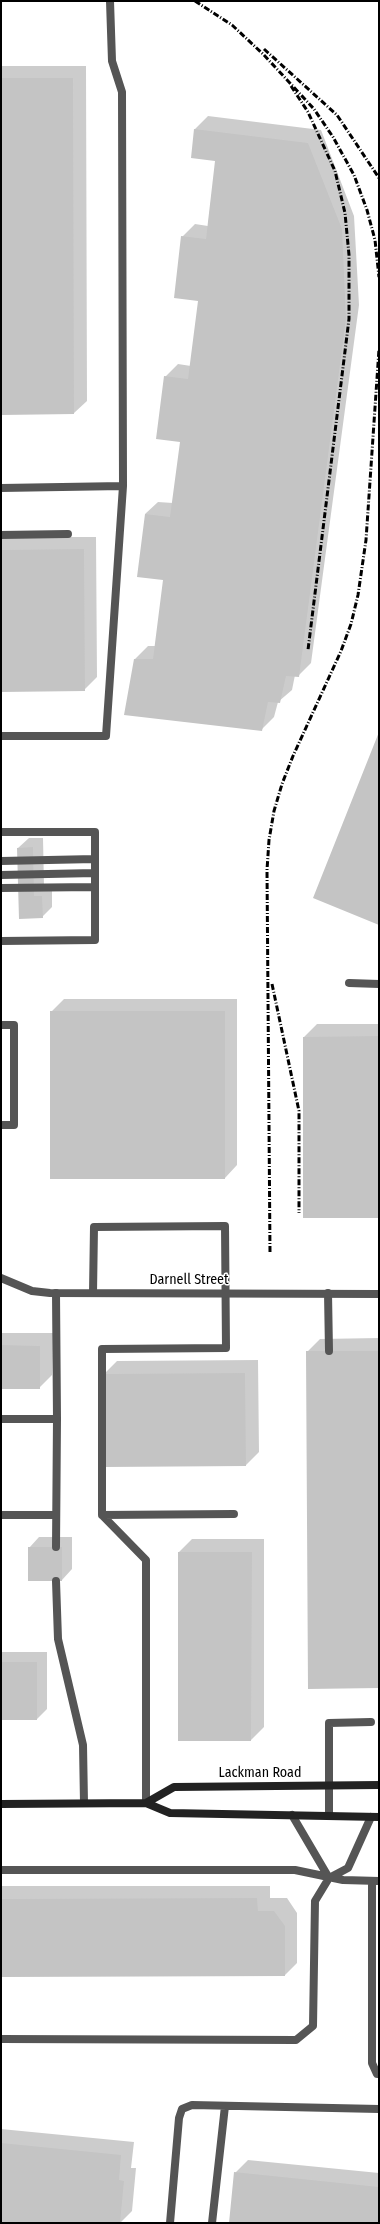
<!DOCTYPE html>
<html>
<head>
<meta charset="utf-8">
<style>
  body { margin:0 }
  #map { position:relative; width:380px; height:2224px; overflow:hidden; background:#fff; font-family:"Fira Sans Condensed",sans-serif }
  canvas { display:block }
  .frame { position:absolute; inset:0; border:2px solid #000; pointer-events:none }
</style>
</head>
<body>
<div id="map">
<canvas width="380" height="2224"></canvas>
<div class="frame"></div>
</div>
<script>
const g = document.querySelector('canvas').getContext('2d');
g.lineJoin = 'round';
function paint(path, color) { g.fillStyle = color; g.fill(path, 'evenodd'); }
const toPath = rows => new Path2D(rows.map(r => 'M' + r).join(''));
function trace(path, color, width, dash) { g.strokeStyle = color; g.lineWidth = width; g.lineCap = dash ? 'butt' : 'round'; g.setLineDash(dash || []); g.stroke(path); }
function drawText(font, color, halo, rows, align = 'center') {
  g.font = font + ' "Fira Sans Condensed",sans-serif'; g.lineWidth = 3; g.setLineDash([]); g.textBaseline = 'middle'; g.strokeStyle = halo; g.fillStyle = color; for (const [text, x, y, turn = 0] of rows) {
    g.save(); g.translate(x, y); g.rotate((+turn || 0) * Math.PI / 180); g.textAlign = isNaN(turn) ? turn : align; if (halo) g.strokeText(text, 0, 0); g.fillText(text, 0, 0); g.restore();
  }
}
const shadow = toPath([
  [1,66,86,66,87,401,74,413,1,414],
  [208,116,321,130,354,216,359,305,311,663,298,676,295,675,292,690,278,702,274,717,261,730,135,659,148,646,156,646,164,579,145,514,158,502,173,503,181,441,165,377,178,364,191,366,199,300,182,237,195,224,208,226,216,160,192,157,195,129],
  [1,537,96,537,97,677,84,690,1,691],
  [29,838,43,838,44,886,52,886,52,907,42,917,20,918,18,848],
  [64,999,237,999,237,1165,225,1178,51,1012],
  [317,1024,379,1024,379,1217,304,1217,304,1037],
  [1,1333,53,1333,52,1375,39,1388,1,1388],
  [379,1338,379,1687,307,1352,320,1339],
  [258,1360,259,1452,246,1465,104,1374,117,1361],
  [39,1537,72,1537,72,1569,62,1580,29,1548],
  [192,1539,264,1539,264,1727,251,1740,179,1740,179,1552],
  [1,1652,47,1652,47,1709,37,1719,1,1719],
  [1,1886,270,1886,270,1898,287,1898,297,1913,297,1963,285,1975,1,1976],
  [1,2129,134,2142,131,2168,136,2168,132,2211,120,2223,1,2223],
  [248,2160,379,2173,379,2223,230,2223,235,2173]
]);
const building = toPath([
  [1,78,73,78,74,414,1,415],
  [194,129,308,143,342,229,346,319,299,677,286,676,280,703,268,702,262,731,124,715,134,659,153,659,163,580,137,577,145,514,170,517,180,442,156,439,164,376,188,379,198,301,174,298,181,236,206,239,215,161,191,158],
  [84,549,85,691,1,692,1,550],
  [379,732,379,925,313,898],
  [33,847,34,896,42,896,43,918,19,919,17,848],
  [50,1011,225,1011,225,1179,50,1179],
  [379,1036,379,1218,303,1218,303,1037],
  [1,1345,40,1346,40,1389,1,1389],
  [306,1351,379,1351,379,1688,308,1689],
  [245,1373,246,1466,104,1467,103,1374],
  [28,1547,62,1547,62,1581,28,1581],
  [178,1552,252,1552,251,1741,178,1741],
  [1,1662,37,1662,37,1720,1,1720],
  [257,1898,258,1911,274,1911,285,1926,285,1976,1,1977,1,1899],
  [1,2143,121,2155,119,2180,124,2181,120,2223,1,2223],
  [234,2172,379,2187,379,2223,229,2223]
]);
const lane = toPath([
  [1,488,123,486],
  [1,535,68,534],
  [1,736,106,736,123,486,122,92,112,61,110,1],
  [1,832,95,832,95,940,1,941],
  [1,861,95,859],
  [1,875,95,873],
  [1,888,95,887],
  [349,983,379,984],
  [1,1025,14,1025,14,1125,1,1125],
  [93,1293,94,1227,225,1226,226,1348,102,1349,102,1515,146,1560,146,1803],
  [328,1293,329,1351],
  [1,1419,57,1419,56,1293],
  [1,1515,56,1515],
  [102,1515,234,1514],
  [56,1547,57,1419],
  [56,1581,58,1639,83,1745,84,1803],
  [292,1815,329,1878],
  [329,1816,329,1723,371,1722],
  [1,1870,295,1870,343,1880,379,1881],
  [372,1881,372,2063,377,2074,379,2074],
  [1,2039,296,2040,313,2026,315,1901,329,1878,348,1868,371,1817],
  [170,2223,179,2118,182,2109,192,2105,379,2109],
  [212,2223,225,2106]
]);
const street = toPath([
  [1,1278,32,1291,50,1293,379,1294]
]);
const secondary = toPath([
  [146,1803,174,1787,379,1785],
  [1,1804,146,1803,170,1813,379,1817]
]);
const rail = toPath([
  [195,1,232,25,263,54,314,109,333,137,354,175,367,210,375,240,379,277],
  [264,49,337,115,379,178],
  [291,86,308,112,335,171,345,213,349,255,349,319,308,650],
  [272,984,299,1111,299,1213],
  [270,1252,267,870,269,840,274,811,282,784,293,756,341,651,351,624,358,595,366,540,379,349]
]);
const streetNames = [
  ["Darnell Street",189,1280],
  ["Lackman Road",260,1773]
];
paint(shadow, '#0003');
paint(building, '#c4c4c4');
trace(lane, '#555', 8);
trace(street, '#555', 8);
trace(secondary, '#222', 8);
trace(rail, '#000', 3, [6, 2, 1, 2]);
drawText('14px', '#000', '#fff', streetNames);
</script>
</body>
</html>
